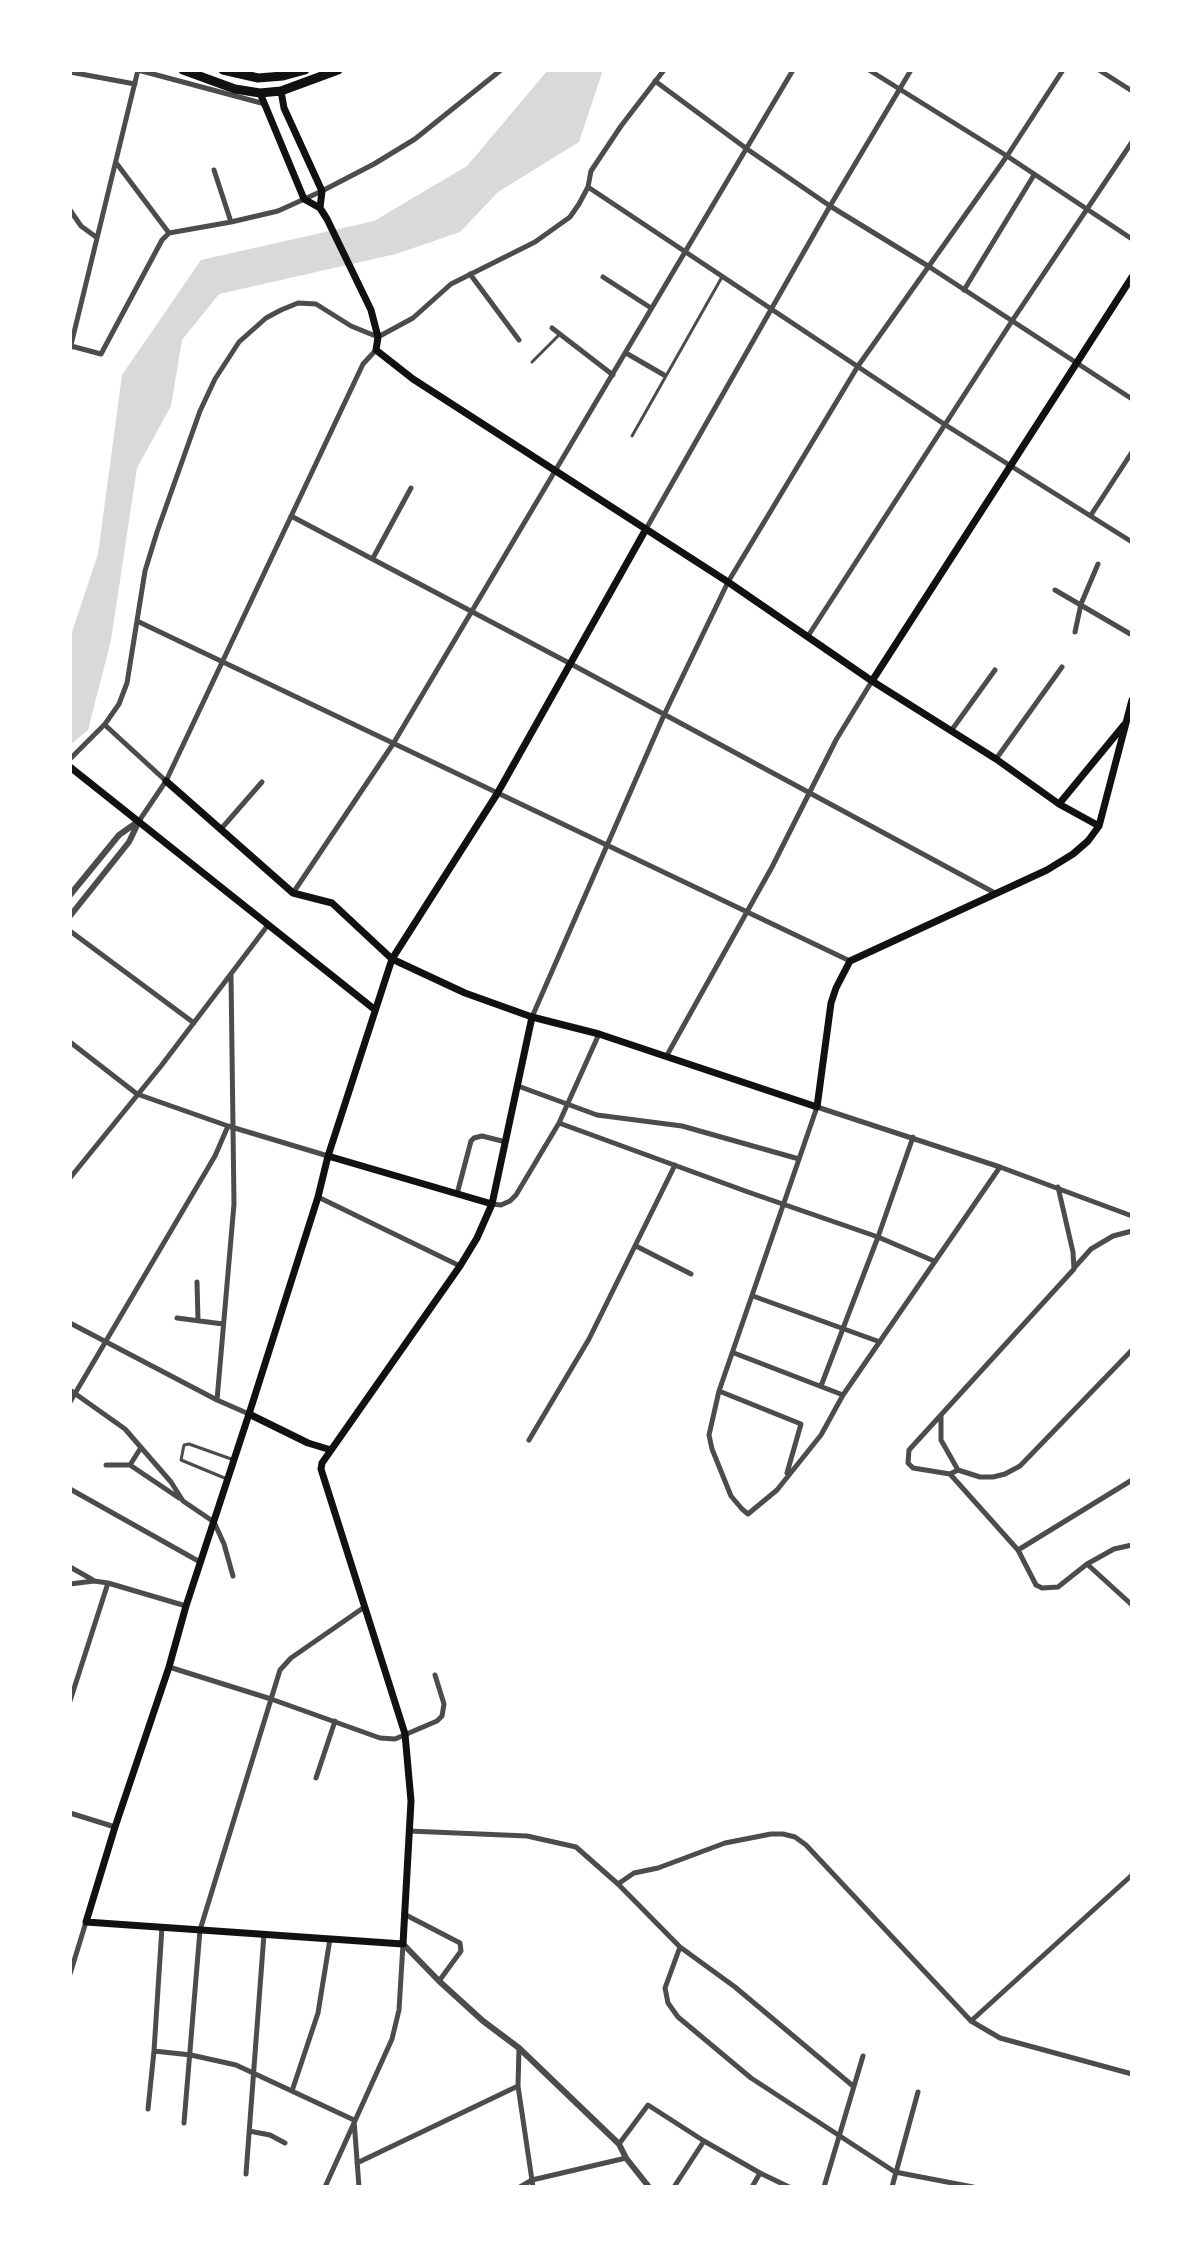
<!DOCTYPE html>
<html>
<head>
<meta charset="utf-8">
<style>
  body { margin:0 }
  #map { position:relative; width:1202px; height:2257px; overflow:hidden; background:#fff; font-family:Commissioner,sans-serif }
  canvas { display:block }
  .frame { position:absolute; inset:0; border:72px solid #fff; pointer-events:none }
</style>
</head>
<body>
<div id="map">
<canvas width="1202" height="2257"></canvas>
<div class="frame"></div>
</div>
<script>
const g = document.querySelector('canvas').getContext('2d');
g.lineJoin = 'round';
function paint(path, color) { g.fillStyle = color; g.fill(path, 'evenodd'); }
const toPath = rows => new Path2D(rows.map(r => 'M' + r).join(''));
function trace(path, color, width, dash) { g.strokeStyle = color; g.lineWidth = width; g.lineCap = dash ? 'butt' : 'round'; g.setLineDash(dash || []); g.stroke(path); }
const water = toPath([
  [548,70,603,70,579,142,498,192,460,232,396,254,219,294,182,340,171,406,137,468,111,640,88,730,70,745,70,638,98,554,122,375,201,260,374,221,467,166]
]);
const service = toPath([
  [532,362,560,334],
  [632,436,722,277],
  [227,1479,181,1460,184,1445,189,1444,234,1460]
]);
const minor = toPath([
  [138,70,265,104],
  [869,70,1007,156,1132,239],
  [1099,70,1132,91],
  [70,72,135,84],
  [655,81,747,149,830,206,928,266,1132,399],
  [117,164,169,233],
  [214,170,231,222],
  [588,187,944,424,1132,542],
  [70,210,81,226,96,237],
  [470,274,519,340],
  [603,277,651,308],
  [964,290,1034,175],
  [552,328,613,375],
  [71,346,101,354,162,240,169,233,231,222,278,211,322,191,374,164,415,139,501,70],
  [70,349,138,70],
  [626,353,664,375],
  [1091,515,1132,452],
  [291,516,571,664,995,893],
  [646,529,830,206,911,70],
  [373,558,411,488],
  [1055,590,1132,635],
  [137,621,850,961],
  [1075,632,1081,604,1098,564],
  [808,636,1012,321,1132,142],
  [105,725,166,781],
  [951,731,995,670],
  [70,759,105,724,119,704,127,683,145,571,157,532,200,411,215,379,239,342,266,318,281,310,298,303,316,304,351,326,378,337,413,318,451,284,535,242,570,217,579,204,588,187,591,171,621,126,664,70],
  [996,759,1062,667],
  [139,821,166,781,363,364,376,350],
  [221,829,262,782],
  [293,893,393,744,793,70],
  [70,931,194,1023],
  [532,1017,664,715,728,582,858,366,1007,156,1063,70],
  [70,1042,137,1094,228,1126,328,1156],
  [666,1057,772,867,836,740,872,681],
  [518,1086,597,1115,682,1126,799,1159],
  [559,1123,748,1192,878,1237,934,1261],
  [1000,1167,843,1395,821,1435,777,1490,748,1514,742,1509,731,1496,712,1449,709,1435,719,1391,817,1107,1000,1167,1132,1216],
  [70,1178,161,1066,268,925],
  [457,1194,471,1141,474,1138,482,1136,506,1142],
  [318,1197,460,1266],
  [492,1204,501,1205,510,1201,516,1195,559,1123,599,1034],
  [636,1246,691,1274],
  [1074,1268,1091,1249,1113,1236,1132,1231],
  [197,1282,198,1320],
  [753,1296,880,1342],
  [177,1318,223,1324],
  [70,1323,217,1400,249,1414],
  [734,1353,843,1395],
  [821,1386,878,1237,913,1137],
  [70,1390,125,1429,171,1482,183,1501,214,1522,224,1544,233,1576],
  [719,1391,801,1424,787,1473],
  [217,1400,234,1204,231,975],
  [70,1402,215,1156,228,1126],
  [941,1416,941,1440,958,1470],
  [529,1440,589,1339,675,1165],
  [106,1465,130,1465,179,1498],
  [130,1465,140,1449],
  [958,1470,950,1474,913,1468,908,1463,909,1450,1074,1269,1073,1252,1058,1187],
  [958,1470,980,1477,993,1477,1005,1474,1020,1466,1132,1350],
  [950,1474,1018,1550,1036,1585,1042,1588,1058,1587,1087,1564,1114,1549,1132,1545],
  [70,1489,200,1562],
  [1018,1550,1132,1480],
  [1087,1564,1132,1605],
  [70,1567,93,1580],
  [70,1584,94,1581,108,1583,186,1606],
  [169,1667,271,1699,380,1738,395,1739,437,1721,442,1716,444,1704,435,1675],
  [70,1701,108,1583],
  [316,1778,335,1721],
  [70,1813,115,1827],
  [409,1831,527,1836,576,1847,618,1884,680,1947,735,1987,853,2086],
  [618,1884,634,1873,658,1868,725,1843,771,1834,783,1834,795,1837,806,1845,971,2021,1000,2038,1132,2074],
  [404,1914,460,1943,461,1951,439,1981],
  [680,1947,665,1988,668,2003,678,2017,751,2078,895,2172,973,2187],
  [70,1974,86,1922],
  [971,2021,1132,1875],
  [519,2048,518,2086,533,2187],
  [154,2051,191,2055,236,2065,354,2120,359,2187],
  [292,2091,318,2013,330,1939],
  [148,2109,154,2051,162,1927],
  [184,2123,200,1930,280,1670,291,1658,363,1608],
  [249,2131,270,2135,285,2143],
  [619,2144,648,2105,704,2141,760,2173,789,2187],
  [357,2163,518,2086],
  [246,2174,264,1934],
  [325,2187,392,2039,399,2010,403,1944],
  [520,2187,532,2180,626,2158],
  [674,2187,704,2141],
  [752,2187,760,2173],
  [824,2187,863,2056],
  [892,2187,918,2092]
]);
const tertiary = toPath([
  [70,895,119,835,136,823],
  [70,916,129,842,139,821],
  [403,1944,439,1981,483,2021,519,2048,619,2144,626,2158,649,2187]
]);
const secondary = toPath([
  [281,91,284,108,322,191,320,208],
  [260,93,304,199,320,208,327,219,371,310,378,337,376,350,413,379,728,582,872,681,996,759,1059,804,1099,826],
  [872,681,1132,277],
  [70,767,374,1009],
  [166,781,293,893,332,903,392,959,465,993,532,1017,599,1034,817,1107,831,1003,836,988,850,961,1047,870,1073,854,1088,841,1099,826,1132,700],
  [1059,804,1124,725],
  [532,1017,492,1204,477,1238,460,1266,322,1463,321,1469,405,1734,411,1801,403,1944,86,1922,115,1827,169,1667,186,1606,249,1414,318,1197,328,1156,392,959,497,794,646,529],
  [328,1156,492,1204],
  [249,1414,308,1443,331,1450]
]);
const trunk = toPath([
  [183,70,235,89,260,93,281,91,338,70],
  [223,70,258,78,283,76,305,70]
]);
paint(water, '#d9d9d9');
trace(service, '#4c4c4c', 3);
trace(minor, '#4c4c4c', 5);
trace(tertiary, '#4c4c4c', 6);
trace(secondary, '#111', 7);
trace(trunk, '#111', 9);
</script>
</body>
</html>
